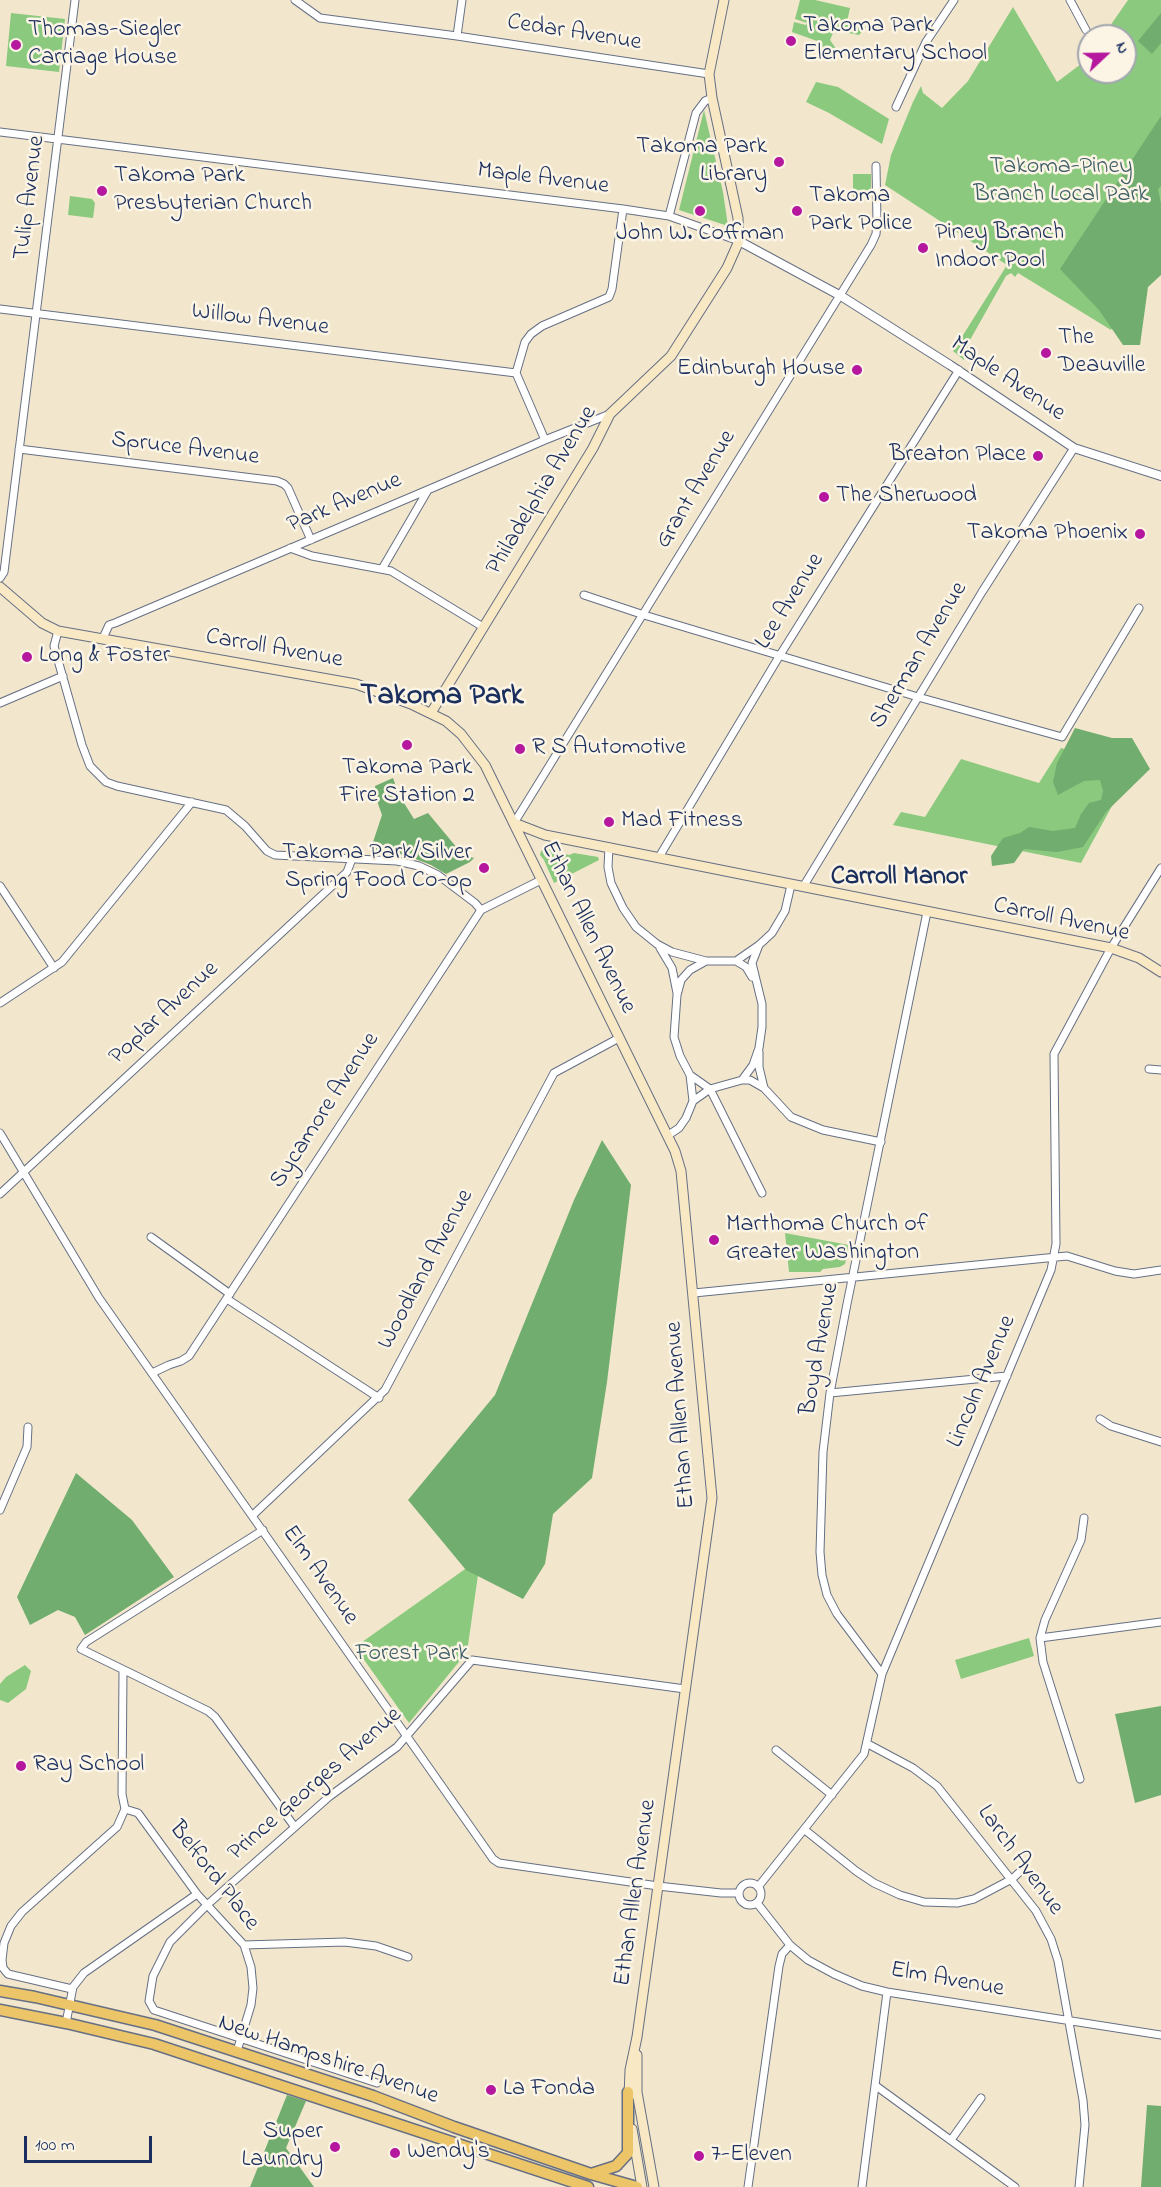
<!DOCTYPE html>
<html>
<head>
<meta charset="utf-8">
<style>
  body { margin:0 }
  #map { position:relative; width:1161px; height:2187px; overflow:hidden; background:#f2e7cc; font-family:"Indie Flower",sans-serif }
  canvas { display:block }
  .north { position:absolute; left:1077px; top:24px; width:60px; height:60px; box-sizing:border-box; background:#fcf5e5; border:2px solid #a2a6af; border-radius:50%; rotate:68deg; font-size:16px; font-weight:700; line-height:24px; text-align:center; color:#1b2f5e }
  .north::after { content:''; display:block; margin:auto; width:21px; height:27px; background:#b5179e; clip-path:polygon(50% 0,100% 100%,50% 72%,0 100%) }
  .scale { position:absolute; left:24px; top:2136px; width:128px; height:27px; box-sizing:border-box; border:3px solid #1b2f5e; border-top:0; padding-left:8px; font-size:18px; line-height:21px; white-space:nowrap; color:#1b2f5e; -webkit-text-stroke:4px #fcf5e5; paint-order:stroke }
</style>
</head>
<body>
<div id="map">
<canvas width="1161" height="2187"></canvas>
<div class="north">N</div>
<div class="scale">100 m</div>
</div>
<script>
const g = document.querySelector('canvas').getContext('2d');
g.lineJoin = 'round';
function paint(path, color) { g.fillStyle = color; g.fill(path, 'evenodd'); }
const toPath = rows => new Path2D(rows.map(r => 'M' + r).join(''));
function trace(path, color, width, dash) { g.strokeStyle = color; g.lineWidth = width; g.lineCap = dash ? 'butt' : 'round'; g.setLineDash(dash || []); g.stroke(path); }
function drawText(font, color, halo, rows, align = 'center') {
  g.font = font + ' "Indie Flower",sans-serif'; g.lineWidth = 5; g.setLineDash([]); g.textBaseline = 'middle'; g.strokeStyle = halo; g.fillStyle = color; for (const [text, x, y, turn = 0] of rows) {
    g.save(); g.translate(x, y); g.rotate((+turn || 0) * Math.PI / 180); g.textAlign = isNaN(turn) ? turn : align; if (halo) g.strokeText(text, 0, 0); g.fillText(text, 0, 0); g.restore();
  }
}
const green = toPath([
  [800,0,815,0,850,8,847,22,866,27,859,35,839,31,833,33,830,40,837,50,837,57,833,61,826,60,822,56,821,46,817,41,792,32,794,22,806,25,807,23,795,19],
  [1128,0,1161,0,1161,262,1154,260,1111,330,1018,273,1015,277,1011,273,1006,276,970,340,964,360,953,351,1007,265,885,185,891,155,913,102,921,86,923,93,942,108,968,81,1013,7,1057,82,1089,58,1089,72,1125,72,1125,36,1103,36],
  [11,13,65,19,59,72,6,66],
  [816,82,838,87,889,119,882,144,829,113,806,102],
  [704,110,723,192,728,226,679,210],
  [853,174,871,174,871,197,853,197],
  [70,196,92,199,95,203,93,218,68,215],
  [1061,748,1132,769,1081,863,893,825,901,812,925,817,961,759,1039,783],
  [545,848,569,855,574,853,598,857,599,860,554,883,544,860,540,855,541,851],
  [785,1233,849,1245,845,1264,840,1267,823,1269,820,1272,789,1272],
  [468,1567,478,1575,467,1652,409,1723,355,1647],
  [1029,1638,1034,1656,961,1679,955,1660],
  [25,1665,31,1671,26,1689,8,1703,0,1700,0,1684,6,1677]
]);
const forest = toPath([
  [1161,13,1161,43,1152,54,1138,41],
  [1161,116,1161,186,1158,189,1161,204,1161,275,1148,287,1140,345,1123,345,1099,310,1060,269],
  [1075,728,1112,738,1132,738,1150,769,1106,812,1083,847,1057,852,1024,849,1014,863,992,866,991,856,1003,838,1020,833,1029,827,1053,831,1075,828,1081,814,1089,803,1101,800,1103,791,1100,780,1084,781,1058,795,1053,782,1057,763],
  [393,778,399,795,414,819,428,813,463,855,474,858,470,862,446,874,431,865,405,855,370,851,382,815,376,798,375,786],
  [602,1140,631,1185,607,1382,592,1478,553,1514,545,1564,523,1599,466,1570,408,1500,495,1395,574,1200],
  [76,1473,132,1520,174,1577,85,1635,75,1617,58,1610,30,1625,17,1597],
  [1161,1706,1161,1795,1135,1803,1115,1714],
  [287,2095,306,2101,286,2148,314,2187,250,2187],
  [1147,2105,1161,2106,1161,2187,1141,2187]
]);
const minor = toPath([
  [295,0,320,18,457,36,709,74],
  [1070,0,1086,30],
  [457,36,462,0],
  [896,107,926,42,954,0],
  [0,132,623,209,669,216,739,241],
  [669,216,696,113,705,101,712,98],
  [0,309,516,373],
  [545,440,516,373,525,342,531,334,542,326,609,297,612,289,623,209],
  [19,449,277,481,284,484,288,488,311,540],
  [290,548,312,556,391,571,483,627],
  [382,569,428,490],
  [0,578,4,572,75,0],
  [584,595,644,615,918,697,1062,737,1139,608],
  [58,631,54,646,82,745,90,766,106,782,117,786,226,810,245,826,267,851,275,855,397,861,419,866,438,875,475,903,481,910],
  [103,638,109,625,115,623,545,440,610,414],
  [0,703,63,676],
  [514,823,871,245,876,234,877,223,876,166],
  [609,847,608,867,611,883,623,908,636,927,657,944,672,952,706,961],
  [659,857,780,655,959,370],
  [0,886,54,968],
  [803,887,982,592,1074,448],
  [660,948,672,968,677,993],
  [736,961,746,967,752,977],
  [0,1003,62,962,192,802],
  [759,1052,759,1067,764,1088],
  [1149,1069,1161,1070],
  [690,1075,710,1089,762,1193],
  [742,1080,750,1080,764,1088,791,1117,823,1130,881,1142],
  [693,1101,710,1089,742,1080,753,1065,759,1048,762,1027,762,1004,752,963,759,945],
  [0,1133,99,1298,493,1859,499,1863,658,1886,721,1893,739,1893],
  [667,1136,679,1128,686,1118,693,1101,690,1075,680,1056,674,1037,677,995,681,980,690,970,706,961,736,961,759,945,772,933,785,911,791,885],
  [0,1194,347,872,352,859],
  [151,1237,230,1294],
  [694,1293,1067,1256,1115,1271,1134,1274,1161,1270],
  [227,1299,379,1398],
  [152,1373,169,1365,181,1361,189,1356,481,910,541,880],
  [830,1393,1007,1376],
  [1100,1419,1111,1426,1161,1442],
  [0,1510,27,1447,28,1427],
  [253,1515,385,1390,554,1073,619,1038],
  [263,1530,86,1642,81,1649,208,1711,215,1717,294,1826],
  [1040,1638,1161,1622],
  [882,1674,837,1614,827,1595,822,1575,820,1552,823,1452,830,1393,847,1304,927,912],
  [868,1744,913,1768,937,1786,1036,1911,1051,1939,1058,1961,1083,2100,1085,2125,1079,2187],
  [776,1750,832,1795],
  [1080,1779,1043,1662,1040,1638,1045,1620,1081,1540,1084,1518],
  [125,1809,138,1813,197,1894,244,1945,251,1967,253,1988,251,2005,237,2051],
  [805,1830,856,1871,874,1883,900,1895,924,1902,957,1903,974,1899,1012,1879,1024,1868],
  '739 1894a11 11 0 1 1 22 0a11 11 0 1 1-22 0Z',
  [758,1887,864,1754,882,1674,1051,1270,1056,1244,1054,1054,1111,948,1161,868],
  [757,1903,790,1945,808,1960,834,1974,862,1986,887,1992,1161,2035],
  [244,1945,345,1942,376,1946,408,1957],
  [72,1989,8,1974,3,1968,2,1960,4,1943,11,1926,22,1912,117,1827,125,1809,122,1794,123,1671],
  [66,2023,73,1987,84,1973,197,1894],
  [377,2083,154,2010,149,2001,153,1976,170,1942,207,1905,330,1796,397,1747,472,1660,685,1689],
  [876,2086,1015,2187],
  [951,2140,981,2098],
  [748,2187,779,1966,782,1954,790,1945],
  [862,2187,887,1992]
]);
const tertiary = toPath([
  [739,241,841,296,950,365,1074,448,1161,476]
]);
const secondary = toPath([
  [0,587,42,623,58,631,356,684,411,704,446,721,461,734,485,765,675,1151,681,1171,712,1498,637,2037,630,2070,629,2097],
  [431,713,593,448,610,414,671,356,727,268,739,241,738,218,712,98,709,74,724,0],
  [514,823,545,835,1111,948,1139,958,1161,972],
  [637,2055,637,2092,654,2187],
  [632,2129,642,2187]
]);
const primary = toPath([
  [0,1991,35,1997,155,2025,373,2096,454,2127,591,2174,637,2187],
  [0,2010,66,2023,154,2044,588,2187],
  [591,2174,616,2166,628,2153,628,2092]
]);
const markers = [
  [791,41,6,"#b5179e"],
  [16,45,6,"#b5179e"],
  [779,162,6,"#b5179e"],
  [102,191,6,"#b5179e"],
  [700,211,6,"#b5179e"],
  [797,211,6,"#b5179e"],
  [923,248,6,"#b5179e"],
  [1046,353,6,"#b5179e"],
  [857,370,6,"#b5179e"],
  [1038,456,6,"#b5179e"],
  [824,497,6,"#b5179e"],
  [1140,534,6,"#b5179e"],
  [27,657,6,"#b5179e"],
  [407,745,6,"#b5179e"],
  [520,749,6,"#b5179e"],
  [609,822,6,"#b5179e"],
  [484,868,6,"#b5179e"],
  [714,1240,6,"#b5179e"],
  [21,1766,6,"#b5179e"],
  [491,2090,6,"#b5179e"],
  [335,2147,6,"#b5179e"],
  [395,2153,6,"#b5179e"],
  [699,2156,6,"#b5179e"]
];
const poiNames = [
  ["Takoma Park",803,27],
  ["Elementary School",803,55],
  ["Thomas-Siegler",28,31],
  ["Carriage House",28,59],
  ["Takoma Park",767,148,"right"],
  ["Library",767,176,"right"],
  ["Takoma Park",114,177],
  ["Presbyterian Church",114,205],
  ["Takoma",809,197],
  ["Park Police",809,225],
  ["Piney Branch",935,234],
  ["Indoor Pool",935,262],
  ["John W. Coffman",700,235,"center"],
  ["The",1058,339],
  ["Deauville",1058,367],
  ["Edinburgh House",845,370,"right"],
  ["Breaton Place",1026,456,"right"],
  ["The Sherwood",836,497],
  ["Takoma Phoenix",1128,534,"right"],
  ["Long & Foster",39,657],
  ["R S Automotive",532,749],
  ["Takoma Park",407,769,"center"],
  ["Fire Station 2",407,797,"center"],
  ["Mad Fitness",621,822],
  ["Takoma Park/Silver",472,854,"right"],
  ["Spring Food Co-op",472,882,"right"],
  ["Marthoma Church of",726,1226],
  ["Greater Washington",726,1254],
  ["Ray School",33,1766],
  ["La Fonda",503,2090],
  ["Super",323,2133,"right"],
  ["Laundry",323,2161,"right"],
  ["Wendy's",407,2153],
  ["7-Eleven",711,2156]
];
const streetNames = [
  ["Cedar Avenue",574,34,9],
  ["Maple Avenue",543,180,7],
  ["Tulip Avenue",31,198,-83],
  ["Willow Avenue",260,321,7],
  ["Maple Avenue",1007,380,34],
  ["Spruce Avenue",185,450,7],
  ["Grant Avenue",697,490,-59],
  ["Philadelphia Avenue",543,491,-59],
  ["Park Avenue",345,504,-23],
  ["Lee Avenue",791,602,-58],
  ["Carroll Avenue",274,650,10],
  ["Sherman Avenue",920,656,-59],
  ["Carroll Avenue",1061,921,12],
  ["Ethan Allen Avenue",587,928,64],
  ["Poplar Avenue",165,1014,-43],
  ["Sycamore Avenue",326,1111,-57],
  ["Woodland Avenue",427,1270,-62],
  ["Boyd Avenue",821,1349,-80],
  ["Lincoln Avenue",983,1382,-67],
  ["Ethan Allen Avenue",682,1415,-94],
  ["Elm Avenue",319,1576,55],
  ["Prince Georges Avenue",316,1785,-41],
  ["Larch Avenue",1019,1861,54],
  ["Belford Place",213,1877,52],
  ["Ethan Allen Avenue",637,1893,-82],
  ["Elm Avenue",947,1981,10],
  ["New Hampshire Avenue",328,2061,19]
];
const parkNames = [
  ["Takoma-Piney",1061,168],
  ["Branch Local Park",1061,196],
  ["Forest Park",412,1655]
];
const neighbourhoodNames = [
  ["Carroll Manor",899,879]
];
const districtNames = [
  ["Takoma Park",442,698]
];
paint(green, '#8bc97f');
paint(forest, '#70ad6e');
trace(minor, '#666f84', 9);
trace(tertiary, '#666f84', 10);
trace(secondary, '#666f84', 11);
trace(primary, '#666f84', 13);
trace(minor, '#fff', 7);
trace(tertiary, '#fff', 8);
trace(secondary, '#f8e8c3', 9);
trace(primary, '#edc569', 10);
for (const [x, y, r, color] of markers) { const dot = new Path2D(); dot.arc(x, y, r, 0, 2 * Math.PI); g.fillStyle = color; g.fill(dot); trace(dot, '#fcf5e5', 2); }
drawText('24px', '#1b2f5e', '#fcf5e5', poiNames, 'left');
drawText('24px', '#1b2f5e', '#fcf5e5', streetNames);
drawText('24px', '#3d5d68', '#fcf5e5', parkNames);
drawText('bold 26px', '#1b2f5e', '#fcf5e5', neighbourhoodNames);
drawText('bold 30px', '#1b2f5e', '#fcf5e5', districtNames);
</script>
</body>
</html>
